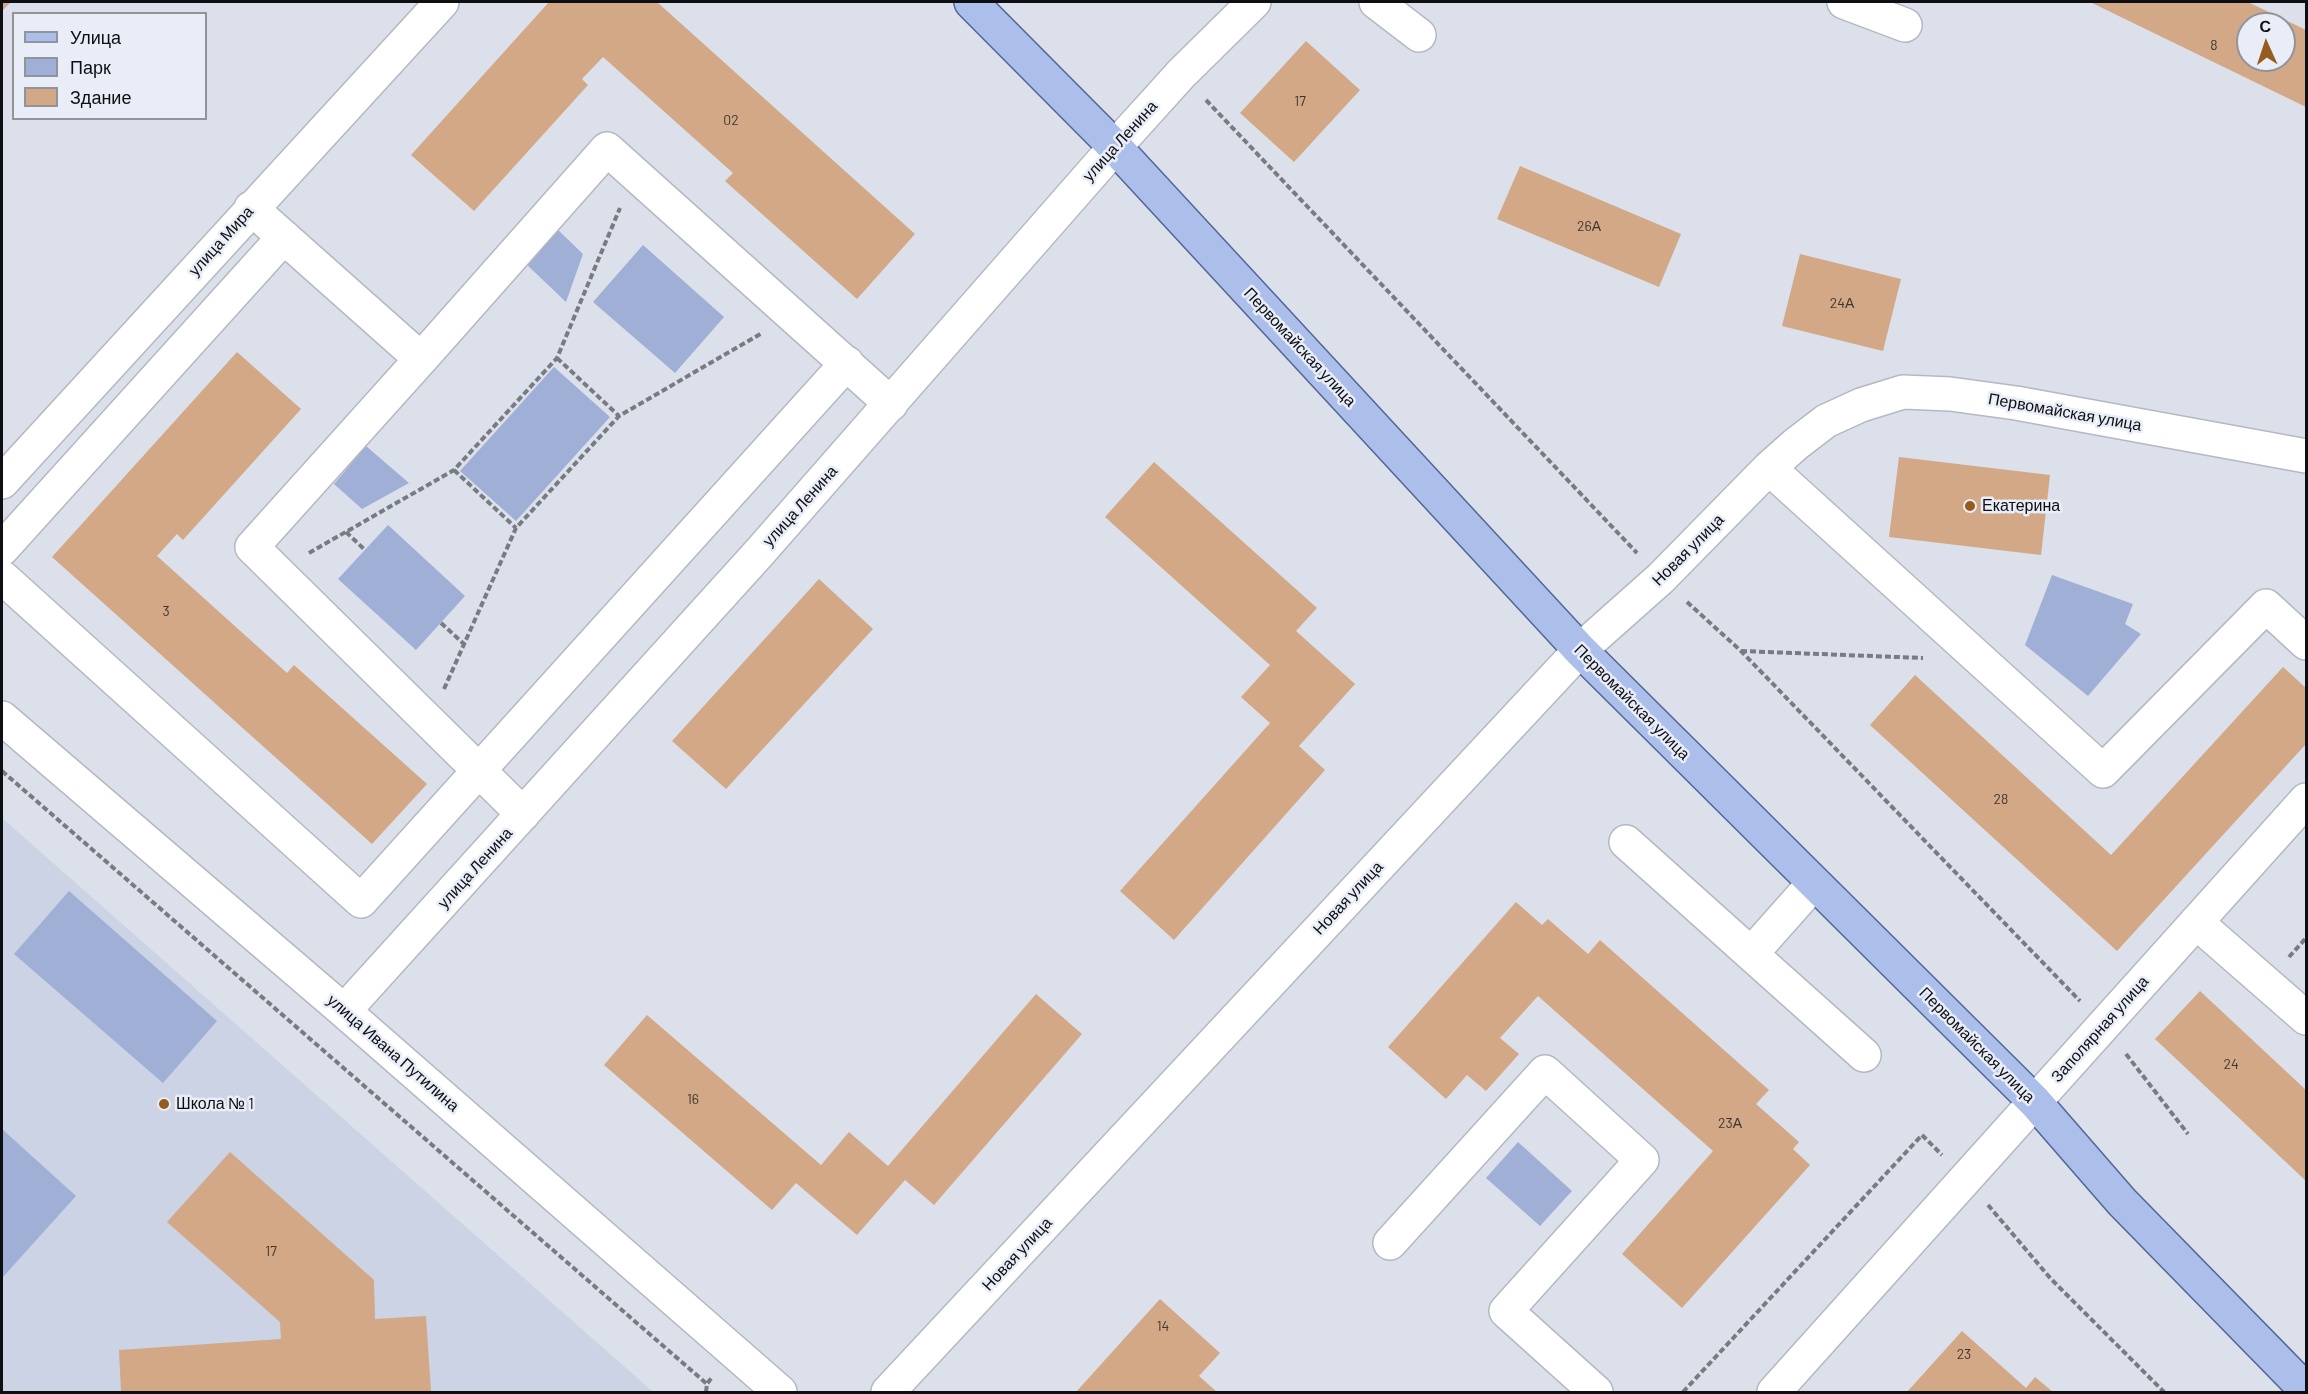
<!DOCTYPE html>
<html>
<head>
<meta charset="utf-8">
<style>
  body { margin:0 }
  #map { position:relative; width:2308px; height:1394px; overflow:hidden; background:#dbe0ea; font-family:Barlow,sans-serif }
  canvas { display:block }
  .frame { position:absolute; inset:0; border:3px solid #0e0f12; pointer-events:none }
  .legend { position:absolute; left:12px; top:12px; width:195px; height:108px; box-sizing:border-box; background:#e8edf7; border:2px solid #91949b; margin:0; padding:8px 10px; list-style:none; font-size:18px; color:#0e0f12 }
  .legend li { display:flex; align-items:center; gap:12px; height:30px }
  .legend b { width:30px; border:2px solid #91949b }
  .north { position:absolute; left:2236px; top:12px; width:60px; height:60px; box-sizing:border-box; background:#e8edf7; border:2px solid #91949b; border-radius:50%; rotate:357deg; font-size:16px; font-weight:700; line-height:24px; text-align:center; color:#0e0f12 }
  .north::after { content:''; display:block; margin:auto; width:21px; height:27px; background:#975b1e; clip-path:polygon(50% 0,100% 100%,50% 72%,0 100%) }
</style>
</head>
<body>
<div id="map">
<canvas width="2308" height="1394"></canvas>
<div class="frame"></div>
<ul class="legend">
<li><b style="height:8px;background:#acbfeb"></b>Улица</li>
<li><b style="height:16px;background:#9fafd6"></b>Парк</li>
<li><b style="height:16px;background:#d2a886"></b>Здание</li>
</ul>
<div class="north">С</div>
</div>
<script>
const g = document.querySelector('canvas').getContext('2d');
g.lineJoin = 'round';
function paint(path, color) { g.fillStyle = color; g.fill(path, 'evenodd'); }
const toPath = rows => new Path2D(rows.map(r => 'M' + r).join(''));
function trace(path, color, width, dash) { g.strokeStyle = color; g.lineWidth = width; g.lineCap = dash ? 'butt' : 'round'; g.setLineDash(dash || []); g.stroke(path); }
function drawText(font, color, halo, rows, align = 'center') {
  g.font = font + ' Barlow,sans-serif'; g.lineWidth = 5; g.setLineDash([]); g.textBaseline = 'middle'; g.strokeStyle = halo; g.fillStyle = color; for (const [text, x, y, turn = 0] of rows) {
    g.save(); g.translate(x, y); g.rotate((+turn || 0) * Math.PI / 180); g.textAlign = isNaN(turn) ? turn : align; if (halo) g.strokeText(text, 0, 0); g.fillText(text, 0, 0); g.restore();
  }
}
const built = toPath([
  [2,818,652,1391,2,1392]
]);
const green = toPath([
  [557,229,583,254,566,302,525,263],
  [643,245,724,317,675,373,593,302],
  [554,367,610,417,516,521,460,471],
  [366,446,409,483,362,509,334,484],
  [388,525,465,596,416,650,338,579],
  [2052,575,2133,604,2125,624,2141,634,2088,696,2025,645],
  [69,891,217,1021,163,1083,14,954],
  [2,1129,76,1196,2,1278],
  [1518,1142,1572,1191,1540,1226,1486,1178]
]);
const building = toPath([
  [2,2,11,2,2,11],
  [549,2,657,2,915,234,857,299,725,181,733,173,603,57,582,79,588,85,474,211,411,155],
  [2090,2,2248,2,2306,30,2306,107],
  [2248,24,2284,24,2284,60,2248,60],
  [1306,41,1360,90,1294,162,1240,113],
  [1520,166,1681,234,1659,287,1497,219],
  [1800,254,1901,279,1883,351,1782,326],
  [237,352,301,409,183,540,177,534,157,556,287,673,294,665,427,784,372,844,52,557],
  [1899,457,2050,475,2041,555,1889,537],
  [1154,462,1317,608,1296,631,1355,684,1299,746,1325,770,1174,940,1120,891,1270,723,1241,697,1270,665,1105,517],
  [819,579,873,629,726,789,672,741],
  [2283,667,2306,688,2306,744,2117,951,1870,725,1915,675,2111,855],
  [1516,902,1542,925,1548,919,1588,954,1600,940,1769,1090,1756,1104,1799,1142,1793,1149,1810,1165,1682,1308,1622,1254,1713,1151,1538,996,1500,1038,1519,1054,1486,1091,1467,1075,1446,1099,1388,1047],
  [2200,991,2306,1090,2306,1181,2155,1039],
  [1036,994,1082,1034,934,1205,905,1180,857,1235,796,1183,772,1210,604,1065,647,1015,821,1165,849,1132,888,1166],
  [230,1152,374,1280,375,1319,426,1316,431,1392,121,1392,119,1350,281,1339,280,1322,167,1222],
  [1160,1299,1220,1353,1199,1376,1217,1392,1076,1392],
  [1962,1331,2026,1388,2035,1377,2053,1392,1907,1392]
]);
const path = toPath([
  [1206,100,1637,553],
  [557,358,619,416],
  [454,470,516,528],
  [346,532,365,550],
  [309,553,454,470,557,358,620,208],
  [1687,602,1741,651,2080,1001],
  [441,623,464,644],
  [1741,651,1923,658],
  [444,689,516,528,619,416,762,333],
  [2,771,707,1384],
  [2289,957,2306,938],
  [2126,1054,2188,1134],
  [1988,1205,2051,1279,2164,1392],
  [706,1392,707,1384,712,1377],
  [1683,1392,1922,1135,1942,1155]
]);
const minor = toPath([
  [1376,2,1419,35],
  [1844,2,1905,25],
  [251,208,421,359,607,149,891,404],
  [421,359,252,547,523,814],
  [1769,468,2103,771,2266,606,2306,643],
  [2,482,442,2],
  [2,549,284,237],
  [2,577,361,901,847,363],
  [2,718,344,1011,780,1392],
  [1626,842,1751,954,1814,883],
  [2196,922,2306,1018],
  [1751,954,1864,1055],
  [344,1011,759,553,1115,147,1181,74,1254,2],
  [1390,1243,1545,1072,1642,1160,1506,1311,1596,1392],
  [888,1392,1580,650,1661,578,1769,468,1796,444,1826,421,1861,405,1903,392,1950,394,2016,403,2306,456],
  [1774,1392,2306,800]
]);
const major = toPath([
  [971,2,1115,147,1580,650,2035,1102,2122,1202,2306,1390]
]);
const markers = [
  [1970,506,6,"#975b1e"],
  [164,1104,6,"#975b1e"]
];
const numberNames = [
  ["8",2214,45],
  ["17",1300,101],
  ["02",731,120],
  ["26А",1589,226],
  ["24А",1842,303],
  ["3",166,611],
  ["28",2001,799],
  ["24",2231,1064],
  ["16",693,1099],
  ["23А",1730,1123],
  ["17",271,1251],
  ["14",1163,1326],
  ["23",1964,1354]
];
const streetNames = [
  ["улица Ленина",1120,141,-48],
  ["улица Мира",221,241,-48],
  ["Первомайская улица",1300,347,47],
  ["Первомайская улица",2065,412,10],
  ["улица Ленина",800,506,-48],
  ["Новая улица",1688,550,-45],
  ["Первомайская улица",1632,702,45],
  ["улица Ленина",475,868,-48],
  ["Новая улица",1348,898,-47],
  ["Заполярная улица",2100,1029,-48],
  ["Первомайская улица",1977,1045,45],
  ["улица Ивана Путилина",393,1053,41],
  ["Новая улица",1017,1254,-47]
];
const poiNames = [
  ["Екатерина",1982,506],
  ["Школа № 1",176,1104]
];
paint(built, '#cbd3e4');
paint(green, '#9fafd6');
paint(building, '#d2a886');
trace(minor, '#b4b8c2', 36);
trace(major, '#516597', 36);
trace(path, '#787b82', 4, [6, 3]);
trace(minor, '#fff', 33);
trace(major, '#acbfeb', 33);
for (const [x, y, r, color] of markers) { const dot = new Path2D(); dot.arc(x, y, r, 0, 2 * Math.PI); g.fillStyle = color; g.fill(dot); trace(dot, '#e8edf7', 2); }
drawText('14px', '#3f352f', null, numberNames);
drawText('16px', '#0e0f12', '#e8edf7', streetNames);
drawText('16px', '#0e0f12', '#e8edf7', poiNames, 'left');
</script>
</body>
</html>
